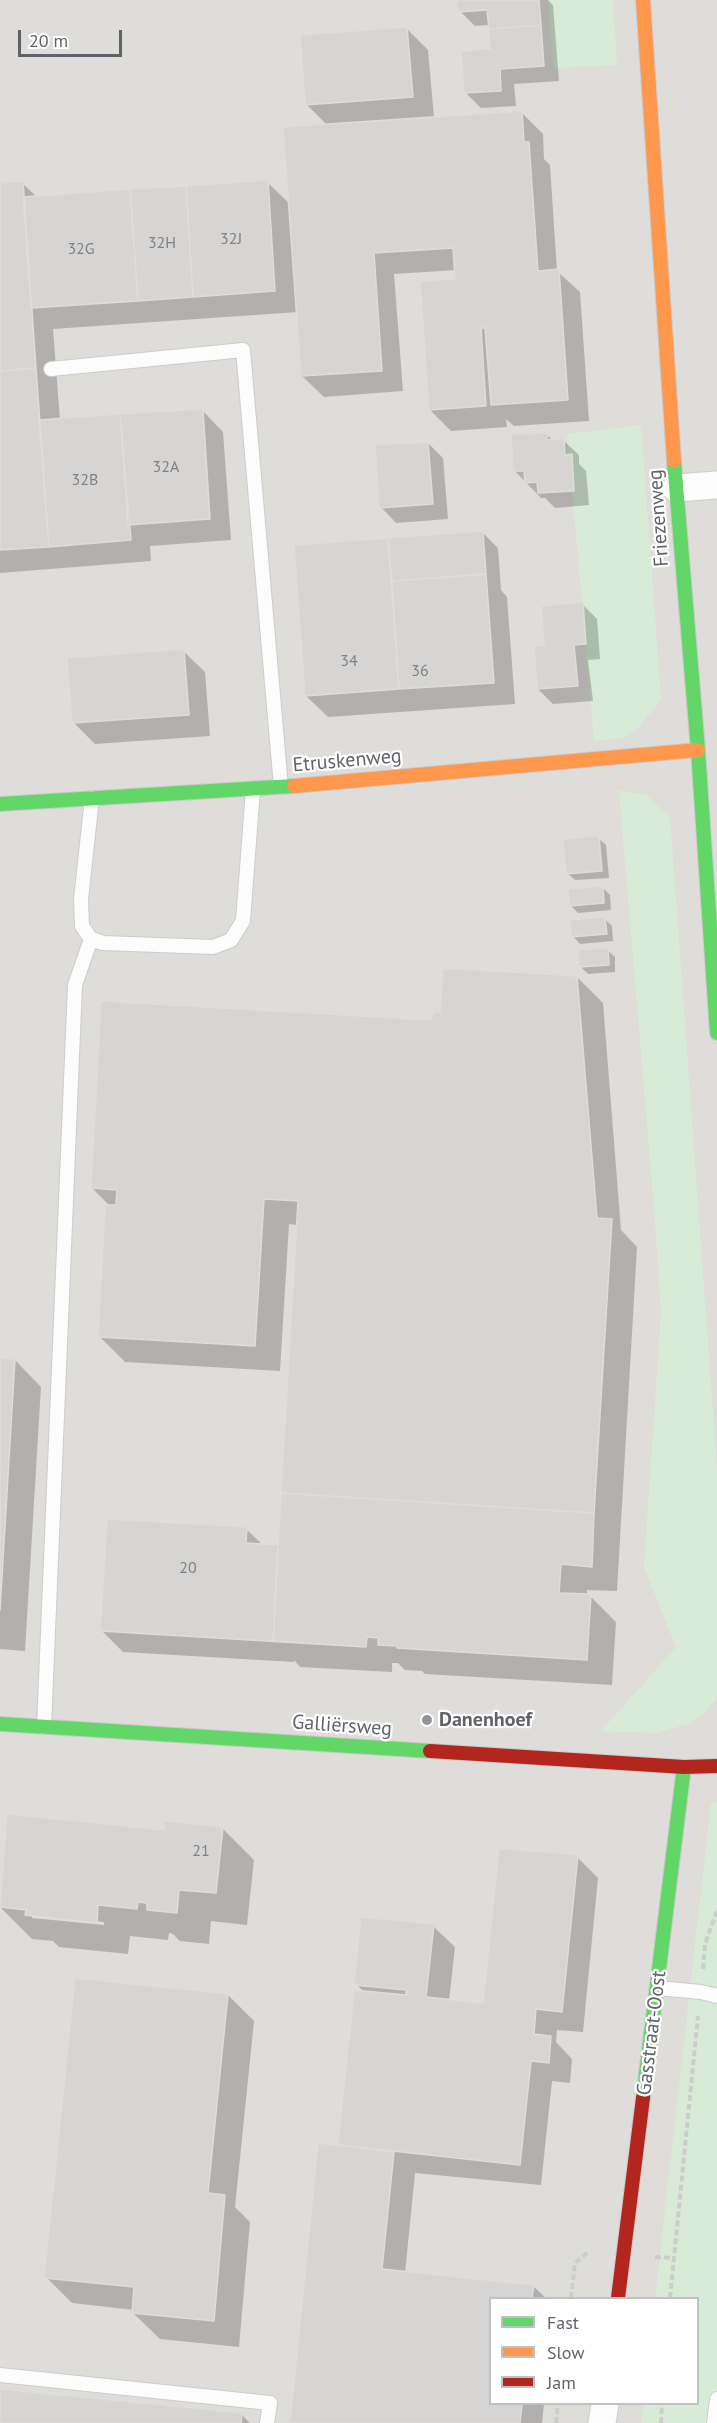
<!DOCTYPE html>
<html>
<head>
<meta charset="utf-8">
<style>
  body { margin:0 }
  #map { position:relative; width:717px; height:2423px; overflow:hidden; background:#efeeea; font-family:"PT Sans",sans-serif }
  canvas { display:block }
  .legend { position:absolute; left:489px; top:2297px; width:210px; height:108px; box-sizing:border-box; background:#fff; border:2px solid #bfc1c3; margin:0; padding:8px 10px; list-style:none; font-size:18px; color:#5f6368 }
  .legend li { display:flex; align-items:center; gap:12px; height:30px }
  .legend b { width:30px; border:2px solid #bfc1c3 }
  .scale { position:absolute; left:18px; top:30px; width:104px; height:27px; box-sizing:border-box; border:3px solid #5f6368; border-top:0; padding-left:8px; font-size:18px; line-height:21px; white-space:nowrap; color:#5f6368; -webkit-text-stroke:4px #fff; paint-order:stroke }
</style>
</head>
<body>
<div id="map">
<canvas width="717" height="2423"></canvas>
<ul class="legend">
<li><b style="height:8px;background:#63d668"></b>Fast</li>
<li><b style="height:8px;background:#ff974d"></b>Slow</li>
<li><b style="height:8px;background:#b3261e"></b>Jam</li>
</ul>
<div class="scale">20 m</div>
</div>
<script>
const g = document.querySelector('canvas').getContext('2d');
g.lineJoin = 'round';
function paint(path, color) { g.fillStyle = color; g.fill(path, 'evenodd'); }
const toPath = rows => new Path2D(rows.map(r => 'M' + r).join(''));
function trace(path, color, width, dash) { g.strokeStyle = color; g.lineWidth = width; g.lineCap = dash ? 'butt' : 'round'; g.setLineDash(dash || []); g.stroke(path); }
function drawText(font, color, halo, rows, align = 'center') {
  g.font = font + ' "PT Sans",sans-serif'; g.lineWidth = 4.5; g.setLineDash([]); g.textBaseline = 'middle'; g.strokeStyle = halo; g.fillStyle = color; for (const [text, x, y, turn = 0] of rows) {
    g.save(); g.translate(x, y); g.rotate((+turn || 0) * Math.PI / 180); g.textAlign = isNaN(turn) ? turn : align; if (halo) g.strokeText(text, 0, 0); g.fillText(text, 0, 0); g.restore();
  }
}
const industrial = toPath([
  [0,0,717,0,717,2423,0,2423],
  [490,2298,698,2298,698,2404,490,2404]
]);
const green = toPath([
  [548,0,613,0,617,65,554,68],
  [641,425,661,699,640,726,624,738,594,741,567,434],
  [619,790,646,795,670,817,717,1468,717,1698,704,1714,687,1724,657,1733,601,1731,676,1647,644,1567,661,1313,654,1208],
  [717,1802,717,2423,641,2423,643,2404,698,2404,698,2298,655,2298,711,1803]
]);
const shadow = toPath([
  [459,0,548,0,553,5,559,81,514,84,516,106,481,108,466,93,491,50,490,25,475,26,460,11],
  [407,29,428,50,434,118,521,112,543,134,544,159,550,165,557,271,580,292,589,421,514,426,506,419,507,427,451,431,430,410,456,280,456,270,394,274,403,391,324,397,302,376,298,312,53,329,60,420,202,410,223,432,231,540,150,546,151,561,0,573,0,184,22,183,37,197,267,182,290,204,327,125,306,104],
  [546,434,553,441,563,440,579,455,579,464,586,471,589,505,555,508,545,498,541,498,514,470],
  [428,443,443,458,448,519,396,523,381,507],
  [483,533,498,548,501,590,507,597,515,704,328,717,306,696,295,546],
  [582,604,597,619,600,659,588,660,593,701,553,704,538,689,546,647],
  [183,651,205,672,210,736,95,744,74,723],
  [598,838,606,845,609,878,575,880,567,873],
  [602,887,610,895,611,910,578,913,570,905],
  [605,919,612,926,613,941,580,944,573,936],
  [607,950,615,957,615,972,588,974,580,966],
  [577,977,603,1003,621,1230,637,1247,617,1591,587,1590,587,1596,590,1596,616,1622,612,1685,425,1674,422,1671,405,1670,398,1663,392,1663,392,1672,300,1667,294,1660,294,1662,123,1652,102,1631,246,1529,263,1545,280,1548,298,1225,289,1224,280,1371,125,1362,99,1336,111,1207,92,1188,431,1022],
  [0,1359,15,1360,41,1387,25,1651,0,1649],
  [8,1816,165,1831,222,1828,254,1860,247,1925,211,1921,209,1944,180,1941,173,1934,169,1933,168,1940,130,1936,128,1954,59,1947,53,1941,32,1939,0,1907],
  [32,1915,104,1922,104,1925,32,1918],
  [577,1857,598,1878,583,2032,557,2030,556,2042,572,2059,570,2083,552,2081,541,2185,415,2173,405,2273,533,2286,546,2298,490,2298,490,2404,544,2404,542,2423,292,2423,339,2147,355,1991,364,1992,356,1984,433,1926,455,1947,449,2001,485,2004],
  [228,1995,254,2021,235,2207,250,2222,239,2347,160,2339,133,2313,134,2310,72,2303,46,2277],
  [0,2391,242,2415,250,2423,0,2423]
]);
const building = toPath([
  [457,0,539,0,541,25,489,29,487,10,458,12,457,0],
  [541,25,544,66,500,69,501,91,464,93,461,51,490,49,489,29,541,25],
  [407,27,413,97,305,105,300,35,407,27],
  [522,111,524,142,529,142,538,271,559,269,568,400,491,405,485,328,481,328,486,406,429,410,420,281,455,279,453,248,374,253,382,371,301,376,283,127,522,111],
  [268,180,275,291,193,297,186,186,268,180],
  [23,181,36,368,0,371,0,183,23,181],
  [186,186,193,297,138,301,130,189,186,186],
  [130,189,138,301,31,308,23,197,130,189],
  [36,368,49,547,0,550,0,371,36,368],
  [203,409,210,519,128,525,120,414,203,409],
  [120,414,131,540,49,547,39,420,120,414],
  [547,433,547,440,564,438,565,455,572,454,574,491,538,493,537,482,525,483,524,471,513,471,511,434,547,433],
  [428,442,433,504,379,508,375,445,428,442],
  [483,531,486,574,392,581,388,538,483,531],
  [388,538,399,689,305,696,294,545,388,538],
  [486,574,494,683,399,689,392,581,486,574],
  [583,602,586,644,574,645,578,686,537,689,534,646,544,646,541,606,583,602],
  [184,649,189,715,72,723,67,658,184,649],
  [599,836,602,871,566,874,563,839,599,836],
  [603,886,604,903,569,906,568,889,603,886],
  [605,917,607,934,571,937,570,920,605,917],
  [608,948,609,965,579,967,578,950,608,948],
  [443,968,577,976,597,1218,612,1219,594,1513,281,1493,298,1201,264,1199,255,1346,98,1337,105,1205,116,1205,117,1190,91,1188,101,1001,430,1020,435,1012,440,1012,443,968],
  [0,1358,15,1359,0,1610,0,1358],
  [281,1493,594,1513,592,1567,561,1564,559,1593,591,1594,587,1660,397,1648,397,1646,378,1645,378,1638,367,1637,366,1647,273,1641,281,1493],
  [107,1519,247,1527,246,1543,278,1545,273,1641,366,1647,100,1631,107,1519],
  [7,1814,164,1830,164,1821,223,1827,216,1893,179,1890,177,1913,147,1910,147,1903,138,1902,137,1909,98,1905,97,1923,25,1915,26,1910,0,1907,7,1814],
  [499,1848,578,1855,562,2012,536,2009,534,2034,551,2036,549,2063,531,2061,520,2165,338,2145,354,1990,406,1995,406,1990,354,1985,361,1917,434,1924,426,1997,483,2003,499,1848],
  [75,1978,228,1994,208,2193,225,2195,214,2321,132,2313,134,2287,44,2278,75,1978],
  [318,2143,394,2152,382,2269,534,2285,532,2298,490,2298,490,2404,522,2404,520,2423,290,2423,318,2143],
  [0,2389,242,2413,241,2423,0,2423,0,2389]
]);
const path = toPath([
  [703,1969,705,1944,717,1911],
  [655,2257,673,2258],
  [571,2298,575,2263,588,2252],
  [670,2298,698,2016],
  [556,2423,558,2404],
  [661,2423,662,2404]
]);
const lane = toPath([
  [51,369,243,350,281,787],
  [92,798,81,899,82,926,91,939,103,943,213,947,231,940,243,921,253,789],
  [44,1727,75,985,91,939],
  [657,1988,701,1992,717,1996],
  [0,2375,270,2403,267,2423],
  [714,2423,717,2399]
]);
const street = toPath([
  [676,488,717,485],
  [602,2423,605,2404]
]);
const fast = toPath([
  [674,461,698,750,717,1033],
  [0,804,294,786],
  [0,1724,430,1751],
  [643,2098,684,1767]
]);
const slow = toPath([
  [643,0,674,461],
  [294,786,698,750]
]);
const jam = toPath([
  [430,1751,684,1767,717,1766],
  [618,2298,643,2098]
]);
const markers = [
  [427,1720,6,"#919496"]
];
const numberNames = [
  ["32J",231,239],
  ["32H",162,243],
  ["32G",81,249],
  ["32A",166,467],
  ["32B",85,480],
  ["34",349,661],
  ["36",420,671],
  ["20",188,1568],
  ["21",201,1851]
];
const streetNames = [
  ["Friezenweg",659,518,-94],
  ["Etruskenweg",347,761,-5],
  ["Galliërsweg",342,1726,4],
  ["Gasstraat-Oost",652,2033,-83]
];
const poiNames = [
  ["Danenhoef",439,1720]
];
paint(industrial, '#dfddda');
paint(green, '#d8ebd6');
paint(shadow, '#0003');
paint(building, '#d6d5d3');
trace(building, '#deddd9', 1.5);
trace(lane, '#cbcccc', 16);
trace(street, '#cbcccc', 29);
trace(fast, '#cacacb', 16);
trace(slow, '#cacacb', 16);
trace(jam, '#cacacb', 16);
trace(path, '#cacfcc', 4, [6, 3]);
trace(lane, '#fdfcfc', 14);
trace(street, '#fdfcfc', 27);
trace(fast, '#63d668', 14);
trace(slow, '#ff974d', 14);
trace(jam, '#b3261e', 14);
for (const [x, y, r, color] of markers) { const dot = new Path2D(); dot.arc(x, y, r, 0, 2 * Math.PI); g.fillStyle = color; g.fill(dot); trace(dot, '#fff', 2); }
drawText('16px', '#7e8184', null, numberNames);
drawText('20px', '#5f6368', '#fff', streetNames);
drawText('bold 20px', '#5f6368', '#fff', poiNames, 'left');
</script>
</body>
</html>
